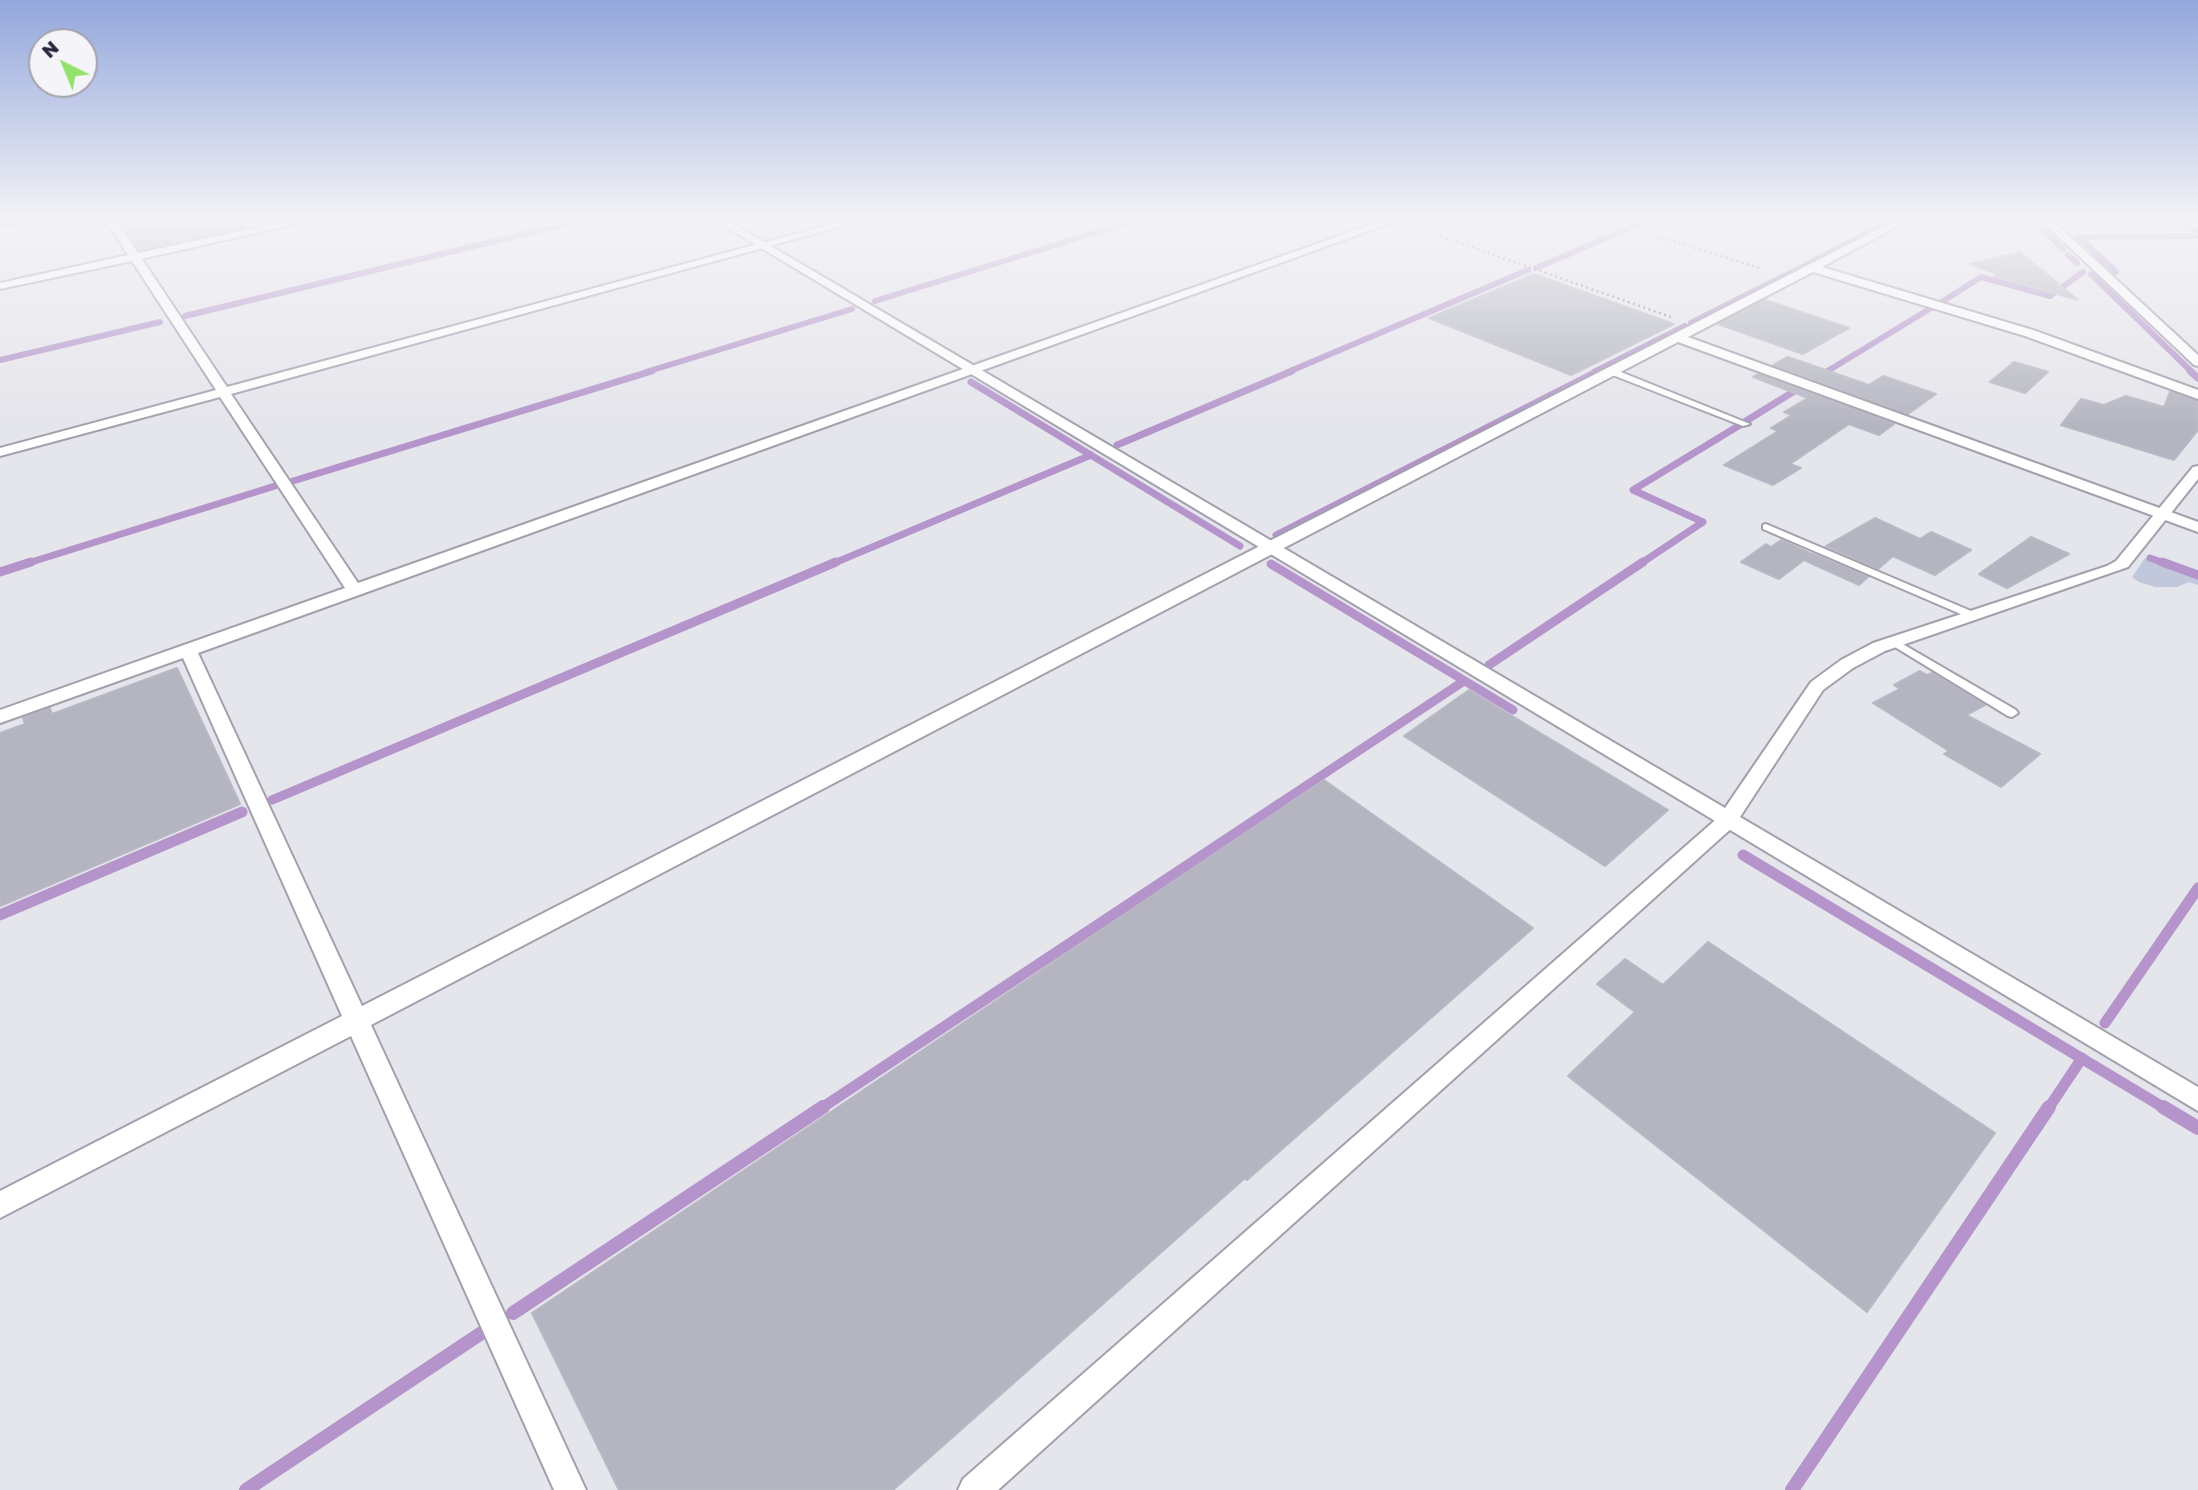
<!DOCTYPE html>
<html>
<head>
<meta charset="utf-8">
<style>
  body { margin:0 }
  #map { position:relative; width:2198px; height:1490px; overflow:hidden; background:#e5e5ec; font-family:"Golos Text",sans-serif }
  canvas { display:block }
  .north { position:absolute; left:28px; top:28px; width:70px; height:70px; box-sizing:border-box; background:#f5f5f9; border:2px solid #a4a2ad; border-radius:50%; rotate:317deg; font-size:19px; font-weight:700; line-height:28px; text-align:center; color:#2a263c }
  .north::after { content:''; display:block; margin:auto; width:24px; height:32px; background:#94e26e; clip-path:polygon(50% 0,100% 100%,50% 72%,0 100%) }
</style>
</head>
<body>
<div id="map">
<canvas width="2198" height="1490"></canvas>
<div class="north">N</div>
</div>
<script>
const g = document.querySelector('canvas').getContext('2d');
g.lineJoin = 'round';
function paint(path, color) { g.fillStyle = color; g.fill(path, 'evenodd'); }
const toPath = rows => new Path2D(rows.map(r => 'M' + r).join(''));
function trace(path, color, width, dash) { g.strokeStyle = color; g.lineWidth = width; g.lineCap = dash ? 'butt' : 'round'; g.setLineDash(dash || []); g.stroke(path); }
const green = toPath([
  [2145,558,2198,577,2198,585,2189,582,2177,587,2155,587,2139,582,2132,577]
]);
const streamFar4 = toPath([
  [2032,219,2063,249],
  [2176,220,2198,231],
  [0,226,36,219],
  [2068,255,2077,263],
  [1536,268,1651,219],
  [2116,272,2079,237,2198,236],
  [2091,274,2192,372],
  [1787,275,1894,219],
  [875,301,1139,219],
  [1940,303,1981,277,2050,296,2083,272],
  [185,316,586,219],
  [1691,323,1784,276],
  [0,360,160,322],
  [646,372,852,309],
  [1288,372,1528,270],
  [1594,372,1685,326],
  [1826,372,1931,308]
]);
const streamFar3 = toPath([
  [2190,371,2198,378],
  [971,382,1240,546],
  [1810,382,1829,371],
  [1746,421,1801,387],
  [1117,445,1292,371],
  [293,481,652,371],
  [1276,535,1598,371],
  [2150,558,2167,564],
  [25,564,275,486],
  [832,564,1091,455],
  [1640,564,1703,522,1633,490,1740,425]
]);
const streamFar2 = toPath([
  [2162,562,2198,575],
  [1271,564,1513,710],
  [0,572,31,562],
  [1489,665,1643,562],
  [272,800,836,562],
  [1277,805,1464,681]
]);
const streamFar1 = toPath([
  [1743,855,2166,1109],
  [0,915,242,812],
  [2105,1023,2198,888],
  [820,1109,1280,804],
  [2048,1109,2082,1058]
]);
const stream = toPath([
  [2163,1107,2198,1128],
  [513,1313,823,1107],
  [246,1490,480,1334],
  [1792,1490,2049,1107]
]);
const building = toPath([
  [119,219,243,219,244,228,140,250,119,219],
  [2020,252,2078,300,1994,276,1997,274,1970,264,2020,252],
  [1534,274,1674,324,1571,375,1429,318,1534,274],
  [1765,300,1849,328,1803,354,1718,324,1765,300],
  [1788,357,1869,385,1883,376,1936,394,1908,414,1773,365,1788,357],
  [2014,362,2048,372,2025,393,1990,382,2014,362],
  [1758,374,1894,424,1879,435,1849,424,1790,464,1801,468,1773,485,1724,465,1778,431,1771,428,1792,415,1784,412,1808,398,1753,377,1758,374],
  [2170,392,2198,401,2198,430,2174,460,2061,425,2081,399,2104,405,2126,396,2164,407,2170,392],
  [1875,518,1920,539,1931,532,1971,550,1935,575,1893,556,1878,569,1826,546,1875,518],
  [2031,537,2069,554,2007,588,1979,574,2031,537],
  [1781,540,1812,554,1809,556,1813,554,1868,577,1859,585,1804,560,1779,579,1741,562,1766,544,1771,547,1781,540],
  [177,668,240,804,0,906,0,733,25,724,23,718,50,708,52,714,177,668],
  [1920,671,1927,675,1932,673,1985,705,1966,715,2040,754,2001,787,1944,754,1949,751,1873,703,1900,689,1894,685,1920,671],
  [1469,690,1668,810,1605,866,1404,736,1469,690],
  [1324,780,1533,928,1247,1180,1245,1178,893,1490,619,1490,532,1313,1324,780],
  [1708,942,1995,1133,1867,1312,1568,1076,1635,1012,1597,984,1625,959,1663,985,1708,942]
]);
const path = toPath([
  [1415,227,1671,317],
  [1647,233,1763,269]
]);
const service = toPath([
  [1610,370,1616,370,1750,424,1743,426,1610,374,1610,370],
  [1766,524,1978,614,1979,616,1974,619,1970,618,1763,529,1763,525,1766,524],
  [1894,639,2016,710,2018,713,2012,717,2008,716,1890,644,1888,642,1894,639]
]);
const minor = toPath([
  [105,219,115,219,138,253,297,219,316,219,142,259,227,387,851,219,868,219,231,394,358,583,1387,219,1402,219,198,653,362,1006,1898,219,1911,219,1822,267,2033,330,2198,390,2198,399,2025,336,1813,272,1688,337,2198,522,2198,532,1678,342,371,1025,586,1490,554,1490,351,1036,0,1218,0,1191,342,1016,183,658,0,723,0,710,345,588,220,397,0,456,0,448,216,390,132,261,0,289,0,283,128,255,105,219],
  [2180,219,2198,222,2198,229,2181,221,2180,219],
  [1727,814,1734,816,1737,821,1734,826,998,1490,958,1490,963,1479,1720,816,1727,814]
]);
const tertiary = toPath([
  [713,219,725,219,1725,808,1811,682,1841,660,1873,643,2107,566,2116,561,2193,467,2198,466,2198,479,2128,567,1885,651,1853,668,1823,690,1740,817,2198,1087,2198,1111,713,219],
  [2040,219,2051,219,2198,355,2198,366,2194,365,2040,219]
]);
paint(green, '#c1c8db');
trace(streamFar4, '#b494ca', 6);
trace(streamFar3, '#b494ca', 7);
trace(streamFar2, '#b494ca', 9);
trace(streamFar1, '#b494ca', 11);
trace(stream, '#b494ca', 14);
paint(building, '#b4b5c0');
trace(building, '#b8b8c5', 2);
trace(service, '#a2a0ad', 4);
trace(minor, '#a2a0ad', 4);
trace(tertiary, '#a2a0ad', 4);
trace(path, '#8d89ac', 2.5, [2, 3.5]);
paint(service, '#fff');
paint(minor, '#fff');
paint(tertiary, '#fff');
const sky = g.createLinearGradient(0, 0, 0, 428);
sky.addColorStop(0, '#93a7dc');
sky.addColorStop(0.51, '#f3f3f6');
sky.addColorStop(1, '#f3f3f600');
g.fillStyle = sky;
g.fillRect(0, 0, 2198, 428);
</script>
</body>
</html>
